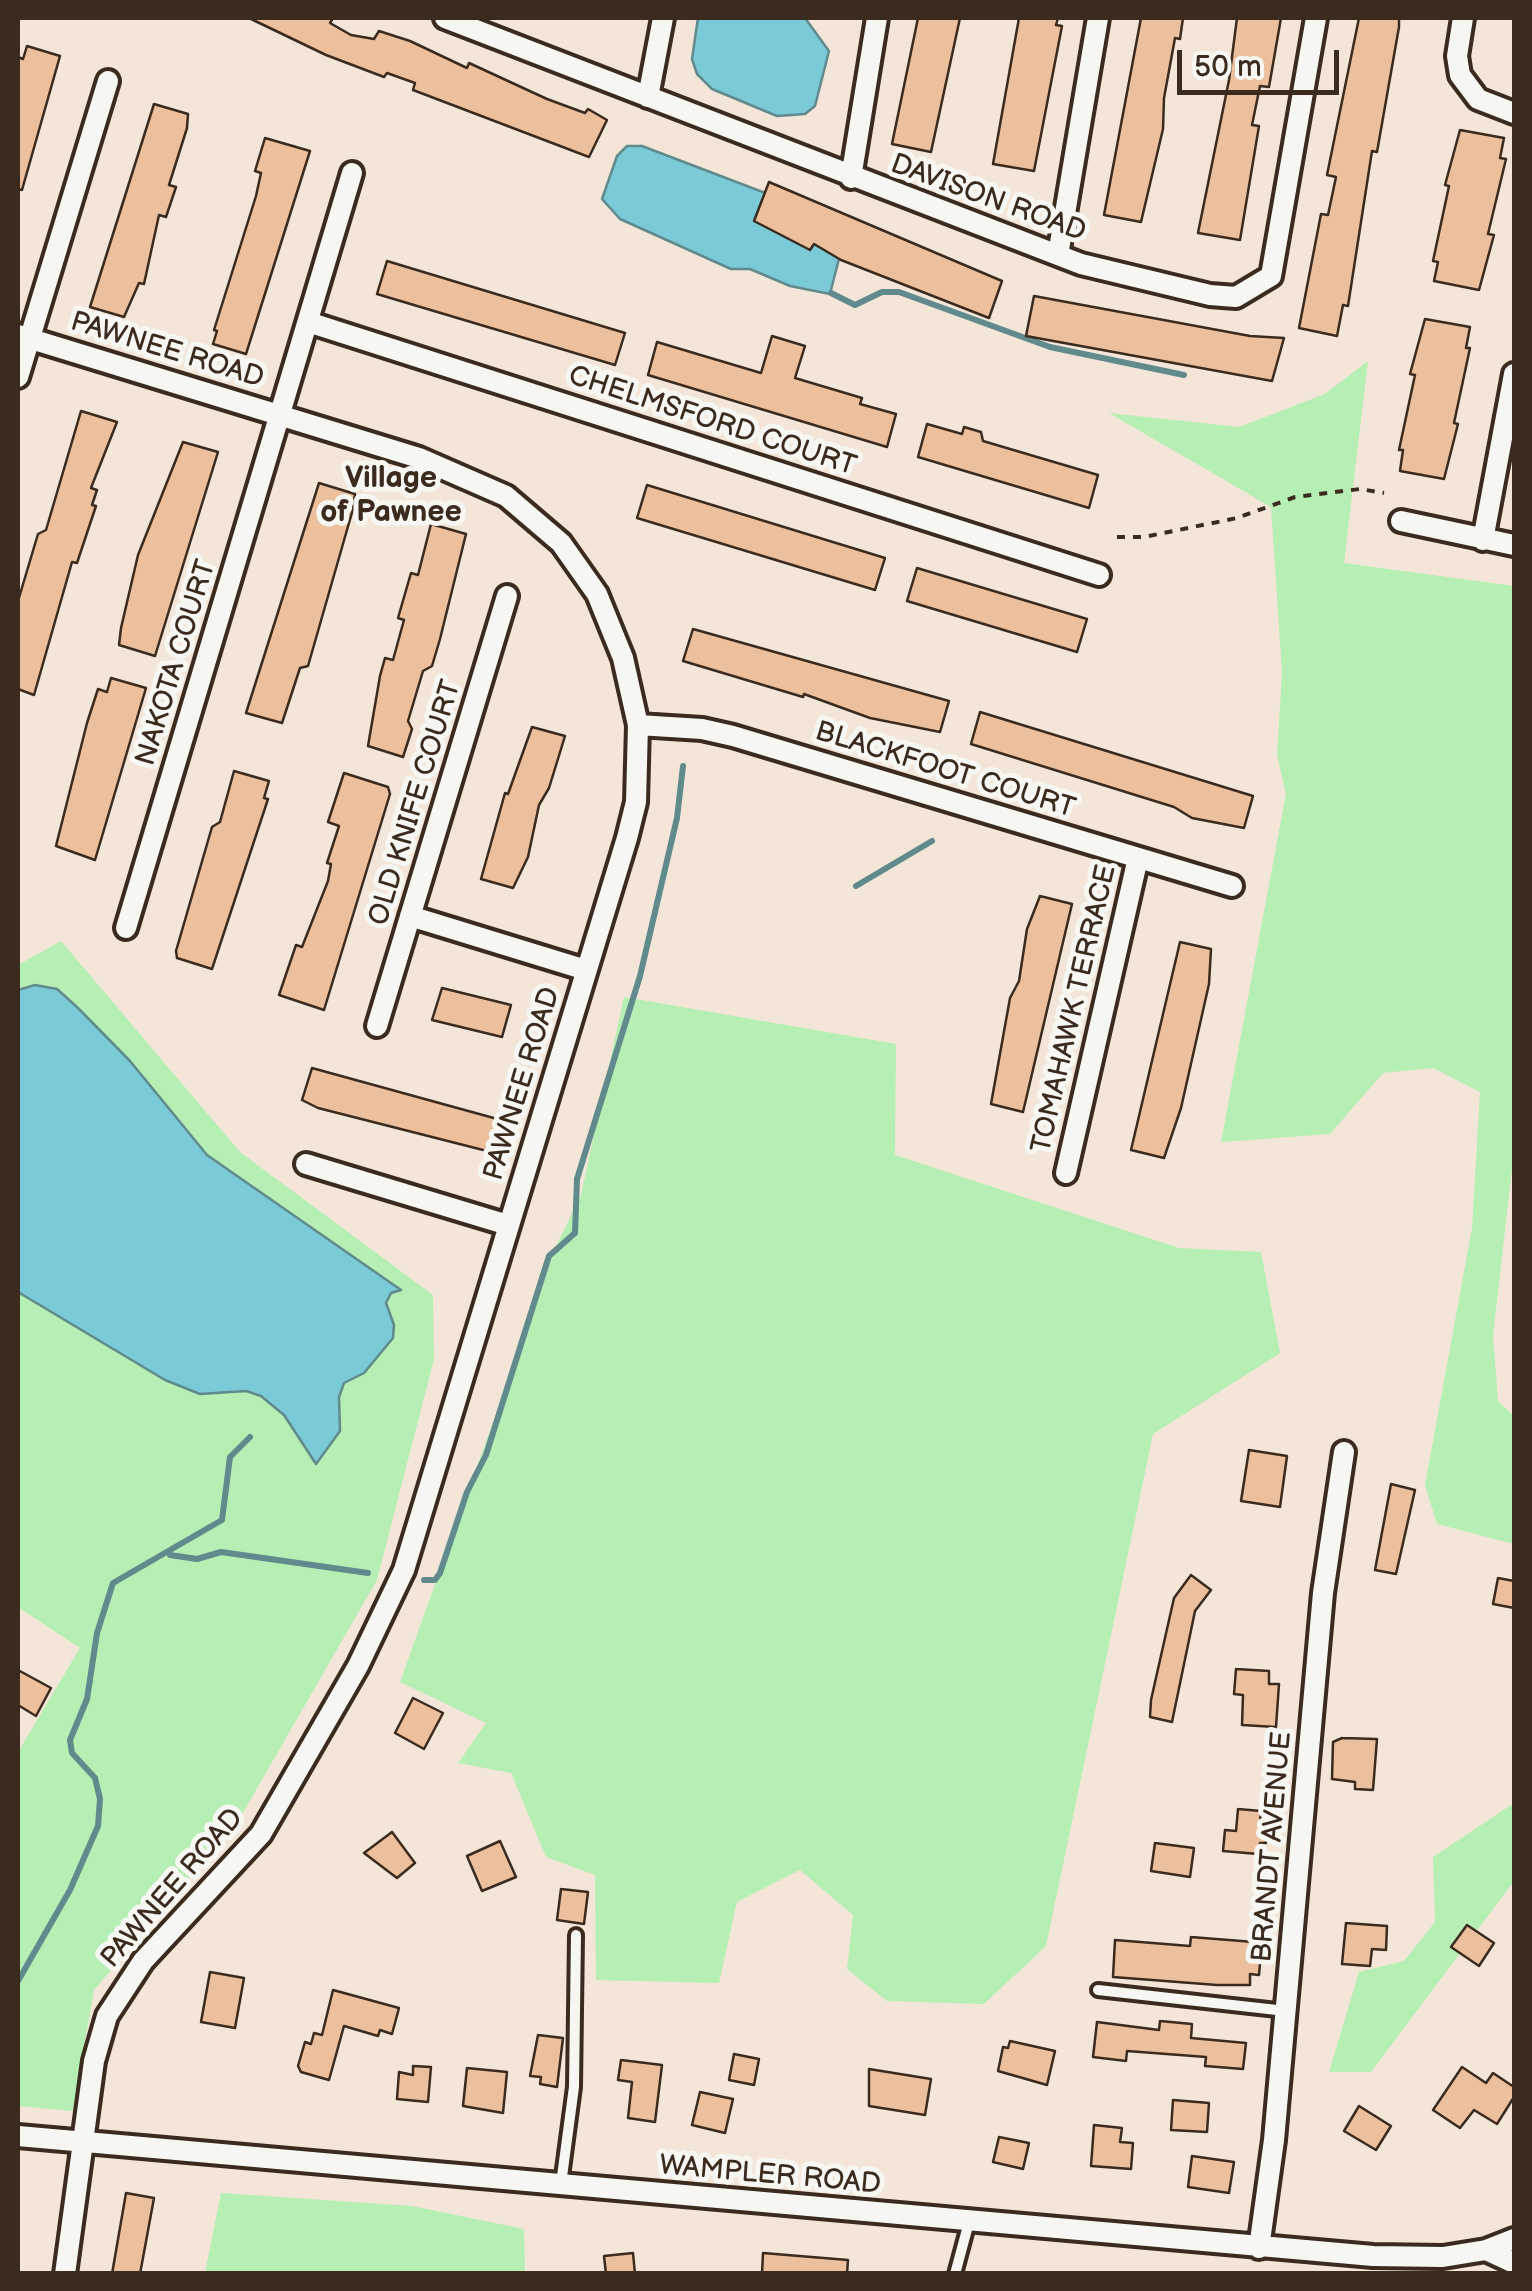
<!DOCTYPE html>
<html>
<head>
<meta charset="utf-8">
<style>
  body { margin:0 }
  #map { position:relative; width:1532px; height:2291px; overflow:hidden; background:#f3e6d8; font-family:"Balsamiq Sans",sans-serif }
  canvas { display:block }
  .frame { position:absolute; inset:0; border:20px solid #3b2a1e; pointer-events:none }
  .scale { position:absolute; left:1177px; top:50px; width:162px; height:45px; box-sizing:border-box; border:5px solid #3b2a1e; border-top:0; padding-left:12px; font-size:30px; line-height:35px; white-space:nowrap; color:#3b2a1e; -webkit-text-stroke:8px #f6f6f2; paint-order:stroke }
</style>
</head>
<body>
<div id="map">
<canvas width="1532" height="2291"></canvas>
<div class="frame"></div>
<div class="scale">50 m</div>
</div>
<script>
const g = document.querySelector('canvas').getContext('2d');
g.lineJoin = 'round';
function paint(path, color) { g.fillStyle = color; g.fill(path, 'evenodd'); }
const toPath = rows => new Path2D(rows.map(r => 'M' + r).join(''));
function trace(path, color, width, dash) { g.strokeStyle = color; g.lineWidth = width; g.lineCap = dash ? 'butt' : 'round'; g.setLineDash(dash || []); g.stroke(path); }
function drawText(font, color, halo, rows, align = 'center') {
  g.font = font + ' "Balsamiq Sans",sans-serif'; g.lineWidth = 10; g.setLineDash([]); g.textBaseline = 'middle'; g.strokeStyle = halo; g.fillStyle = color; for (const [text, x, y, turn = 0] of rows) {
    g.save(); g.translate(x, y); g.rotate((+turn || 0) * Math.PI / 180); g.textAlign = isNaN(turn) ? turn : align; if (halo) g.strokeText(text, 0, 0); g.fillText(text, 0, 0); g.restore();
  }
}
const green = toPath([
  [1368,361,1344,563,1514,586,1514,1151,1493,1336,1498,1401,1514,1416,1514,1544,1437,1524,1425,1485,1472,1228,1480,1092,1433,1068,1383,1073,1330,1134,1221,1142,1286,794,1277,755,1282,672,1271,507,1109,413,1239,427,1325,394],
  [61,941,240,1152,433,1295,434,1359,377,1580,237,1823,94,1990,73,2111,18,2106,18,1752,80,1648,18,1607,18,965],
  [624,997,896,1044,895,1155,1179,1248,1261,1252,1280,1353,1153,1434,1046,1946,984,2004,887,2001,847,1969,853,1915,800,1870,737,1902,719,1983,596,1980,595,1875,546,1857,511,1773,458,1763,486,1723,400,1682,556,1246,581,1195],
  [1514,1803,1514,1881,1371,2072,1329,2072,1359,1972,1404,1961,1435,1922,1433,1857],
  [221,2193,412,2206,524,2229,525,2273,205,2273]
]);
const water = toPath([
  [698,18,805,18,829,51,815,106,805,114,777,116,712,89,697,74,692,59,698,18],
  [627,146,642,146,781,199,843,243,830,294,790,286,750,269,731,269,620,219,602,199,617,156,627,146],
  [35,985,57,989,78,1008,130,1061,207,1155,401,1290,391,1293,386,1303,394,1325,393,1338,364,1373,344,1383,339,1397,340,1431,316,1464,284,1415,261,1396,246,1391,200,1394,165,1380,18,1292,18,990,35,985]
]);
const stream = toPath([
  [831,293,855,305,882,292,899,292,1050,347,1184,375],
  [856,886,932,841],
  [170,1555,197,1559,221,1552,368,1573],
  [424,1580,435,1580,440,1573,467,1492,486,1455,549,1256,575,1233,577,1179,640,976,677,818,683,766],
  [18,1981,70,1890,98,1826,100,1799,95,1778,72,1753,70,1740,87,1699,97,1633,113,1583,222,1520,230,1457,250,1437]
]);
const building = toPath([
  [249,18,333,18,330,23,351,35,374,39,379,31,410,41,467,68,469,63,547,99,585,113,588,109,607,120,589,157,413,90,415,83,387,73,384,77,326,55,249,18],
  [918,18,960,18,931,152,892,144,918,18],
  [1019,18,1058,18,1056,25,1062,26,1034,171,993,164,1019,18],
  [1141,18,1183,18,1180,39,1175,38,1164,98,1163,129,1141,222,1104,215,1141,18],
  [1237,18,1281,18,1269,87,1260,86,1252,125,1259,126,1240,240,1198,233,1229,80,1237,18],
  [1359,18,1399,18,1399,27,1377,152,1372,151,1348,306,1343,305,1337,336,1299,328,1321,214,1328,215,1336,177,1327,175,1359,18],
  [27,46,60,56,22,190,18,189,18,57,23,59,27,46],
  [154,104,188,114,187,128,169,185,176,187,166,217,159,215,144,284,139,283,124,317,90,307,154,104],
  [1460,130,1504,138,1500,158,1506,159,1488,234,1494,235,1479,290,1434,281,1438,262,1433,261,1449,186,1445,185,1460,130],
  [265,138,310,151,246,354,213,344,217,331,214,330,256,196,261,173,255,171,265,138],
  [769,182,1002,281,989,318,841,260,814,244,810,250,754,221,769,182],
  [387,261,625,333,615,365,377,294,387,261],
  [1034,296,1250,336,1284,338,1272,381,1026,336,1034,296],
  [1425,319,1470,327,1466,348,1470,348,1454,423,1458,424,1444,479,1400,471,1403,450,1399,450,1415,375,1410,374,1425,319],
  [772,336,805,346,795,378,862,398,860,404,896,414,887,447,648,375,657,342,761,373,772,336],
  [81,411,117,422,91,488,97,490,92,505,96,506,77,563,72,562,34,695,18,689,18,601,38,534,46,530,81,411],
  [927,424,962,434,964,427,981,432,983,441,1098,475,1089,508,918,457,927,424],
  [183,442,218,452,155,656,119,645,121,628,138,555,183,442],
  [319,483,355,494,353,509,308,666,300,668,282,723,246,713,319,483],
  [647,485,885,558,875,590,637,518,647,485],
  [431,524,466,534,440,639,432,666,423,671,408,721,412,729,403,757,368,746,380,676,385,658,393,660,404,620,398,618,411,573,418,575,431,524],
  [917,568,1087,619,1077,652,907,601,917,568],
  [693,629,949,701,940,732,870,718,804,694,803,697,683,661,693,629],
  [111,678,146,688,95,860,56,846,87,723,98,689,107,692,111,678],
  [980,712,1253,796,1244,828,1192,818,1174,807,971,744,980,712],
  [532,727,565,736,549,788,539,805,528,857,513,888,481,879,505,793,508,794,532,727],
  [234,771,269,781,264,798,268,799,212,969,177,958,176,951,212,827,220,822,234,771],
  [344,773,388,787,390,794,324,1010,279,995,296,945,302,947,328,881,331,864,327,863,339,826,328,822,344,773],
  [1040,896,1072,904,1023,1112,991,1104,1010,998,1019,981,1027,929,1040,896],
  [1180,942,1211,949,1209,984,1181,1108,1164,1158,1131,1150,1180,942],
  [442,988,511,1005,502,1037,432,1020,442,988],
  [312,1068,501,1120,491,1152,318,1108,302,1100,312,1068],
  [1249,1450,1287,1456,1280,1507,1241,1501,1249,1450],
  [1391,1484,1415,1490,1396,1574,1375,1570,1391,1484],
  [1191,1575,1211,1590,1195,1611,1172,1722,1150,1717,1151,1700,1174,1598,1191,1575],
  [1498,1578,1514,1581,1514,1608,1493,1604,1498,1578],
  [1236,1669,1269,1671,1269,1684,1279,1684,1276,1727,1242,1725,1243,1695,1234,1694,1236,1669],
  [18,1670,51,1688,36,1716,18,1705,18,1670],
  [413,1698,443,1713,424,1749,395,1733,413,1698],
  [1342,1738,1377,1739,1373,1790,1355,1789,1355,1782,1332,1779,1333,1742,1342,1738],
  [1238,1809,1261,1811,1260,1822,1267,1823,1266,1843,1260,1843,1258,1854,1223,1851,1225,1830,1236,1831,1238,1809],
  [392,1832,415,1863,397,1878,364,1853,392,1832],
  [500,1841,516,1877,482,1891,467,1856,500,1841],
  [1155,1843,1194,1848,1190,1877,1151,1871,1155,1843],
  [561,1889,588,1892,584,1924,557,1920,561,1889],
  [1346,1923,1387,1926,1386,1950,1372,1949,1370,1966,1342,1964,1346,1923],
  [1467,1925,1494,1943,1479,1966,1451,1947,1467,1925],
  [1191,1937,1254,1942,1253,1953,1261,1953,1259,1975,1250,1974,1250,1985,1217,1985,1113,1977,1115,1940,1190,1946,1191,1937],
  [210,1972,244,1978,235,2028,201,2022,210,1972],
  [333,1990,399,2008,392,2034,380,2030,378,2036,344,2026,329,2080,301,2072,298,2066,305,2042,311,2044,314,2033,322,2035,333,1990],
  [1160,2021,1192,2024,1191,2038,1246,2043,1243,2069,1205,2066,1206,2057,1127,2051,1126,2061,1093,2057,1097,2022,1159,2030,1160,2021],
  [538,2035,563,2038,557,2087,540,2084,541,2077,530,2076,538,2035],
  [1010,2041,1055,2051,1047,2085,998,2071,1003,2047,1008,2048,1010,2041],
  [734,2054,759,2059,754,2085,729,2080,734,2054],
  [621,2060,662,2065,655,2122,628,2118,632,2082,618,2080,621,2060],
  [413,2066,431,2067,428,2102,397,2099,399,2072,413,2075,413,2066],
  [1462,2067,1486,2083,1493,2073,1514,2087,1514,2097,1497,2124,1474,2110,1460,2128,1433,2110,1462,2067],
  [467,2068,507,2072,503,2113,463,2106,467,2068],
  [869,2069,931,2079,925,2115,869,2106,869,2069],
  [700,2092,733,2099,725,2133,692,2125,700,2092],
  [1173,2100,1209,2103,1207,2132,1171,2130,1173,2100],
  [1359,2106,1391,2126,1376,2150,1344,2131,1359,2106],
  [1094,2125,1122,2128,1120,2142,1133,2143,1131,2169,1091,2166,1094,2125],
  [999,2137,1029,2143,1023,2169,993,2162,999,2137],
  [1192,2156,1234,2162,1229,2193,1188,2187,1192,2156],
  [126,2193,154,2198,140,2274,112,2274,126,2193],
  [633,2253,635,2274,606,2274,604,2256,633,2253],
  [763,2253,848,2260,847,2274,762,2274,763,2253]
]);
const path = toPath([
  [1117,537,1144,537,1237,518,1295,497,1360,489,1384,493]
]);
const lane = toPath([
  [1098,1990,1286,2011],
  [561,2184,574,2087,576,1935],
  [955,2274,969,2222]
]);
const street = toPath([
  [445,18,1081,264,1210,295,1236,297,1271,276,1316,18],
  [1463,18,1457,56,1460,75,1478,99,1514,113],
  [648,97,663,18],
  [851,178,877,18],
  [1058,255,1098,18],
  [308,322,1099,575],
  [18,335,419,458,506,496,561,543,597,594,623,658,638,725,636,802,627,838,404,1570,358,1666,261,1834,143,1961,107,2016,94,2061,65,2274],
  [18,377,108,81],
  [1401,521,1514,545],
  [1483,540,1514,374],
  [638,725,702,729,733,736,1232,886],
  [410,916,586,970],
  [126,928,352,173],
  [377,1026,507,596],
  [306,1164,508,1225],
  [1066,1173,1138,858],
  [18,2136,1373,2256,1443,2257,1486,2250,1514,2239],
  [1259,2248,1274,2140,1323,1593,1344,1452],
  [1486,2250,1514,2263]
]);
const streetNames = [
  ["DAVISON ROAD",988,199,20],
  ["PAWNEE ROAD",167,351,17],
  ["CHELMSFORD COURT",712,422,18],
  ["NAKOTA COURT",177,663,-73],
  ["BLACKFOOT COURT",945,771,17],
  ["OLD KNIFE COURT",416,803,-73],
  ["TOMAHAWK TERRACE",1075,1009,-77],
  ["PAWNEE ROAD",523,1084,-73],
  ["BRANDT AVENUE",1273,1847,-85],
  ["PAWNEE ROAD",173,1889,-49],
  ["WAMPLER ROAD",770,2176,5]
];
const neighbourhoodNames = [
  ["Village",391,479],
  ["of Pawnee",391,513]
];
paint(green, '#b5efb3');
paint(water, '#7bcad7');
trace(water, '#618a8d', 2.5);
trace(stream, '#618a8d', 6);
paint(building, '#edc09d');
trace(building, '#3b2a1e', 2.5);
trace(lane, '#3b2a1e', 18);
trace(street, '#3b2a1e', 28);
trace(path, '#3b2a1e', 4, [8, 8]);
trace(lane, '#f6f6f2', 10);
trace(street, '#f6f6f2', 20);
drawText('28px', '#3b2a1e', '#f6f6f2', streetNames);
drawText('bold 30px', '#3b2a1e', '#f6f6f2', neighbourhoodNames);
</script>
</body>
</html>
